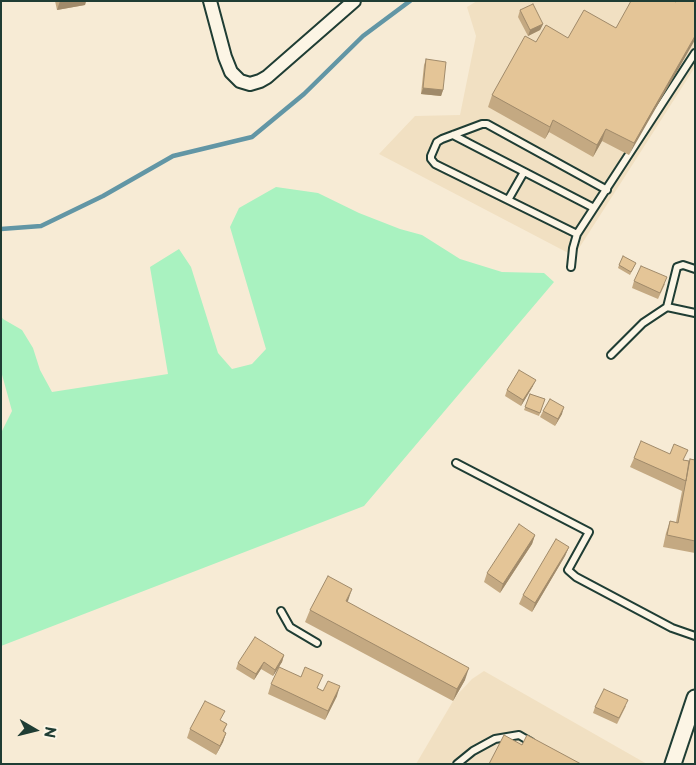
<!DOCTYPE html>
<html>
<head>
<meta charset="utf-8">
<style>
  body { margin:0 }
  #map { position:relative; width:696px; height:765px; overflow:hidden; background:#f7ebd5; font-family:"Playpen Sans",sans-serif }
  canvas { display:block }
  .frame { position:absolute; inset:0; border:2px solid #1f3d34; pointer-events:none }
  .north { position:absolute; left:10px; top:705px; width:50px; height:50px; -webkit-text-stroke:4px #fcf5e5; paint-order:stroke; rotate:98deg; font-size:14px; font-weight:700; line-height:20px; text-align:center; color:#1f3d34 }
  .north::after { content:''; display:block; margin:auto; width:18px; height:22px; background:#1f3d34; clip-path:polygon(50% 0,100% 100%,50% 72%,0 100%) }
</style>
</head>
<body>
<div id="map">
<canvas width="696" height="765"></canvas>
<div class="frame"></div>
<div class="north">N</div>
</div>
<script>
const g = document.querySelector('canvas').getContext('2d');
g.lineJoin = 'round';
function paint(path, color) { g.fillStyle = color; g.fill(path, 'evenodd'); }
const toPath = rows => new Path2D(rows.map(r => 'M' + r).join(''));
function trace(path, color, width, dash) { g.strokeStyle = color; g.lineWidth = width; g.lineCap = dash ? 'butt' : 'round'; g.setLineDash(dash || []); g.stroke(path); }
const built = toPath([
  [477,1,695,1,695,67,574,256,379,154,415,116,460,115,476,36,467,7],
  [484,671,647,764,416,764,456,696,472,679]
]);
const green = toPath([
  [276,187,318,193,359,213,400,229,422,235,460,259,502,272,544,273,554,282,364,506,1,646,1,433,12,411,1,371,1,316,3,319,22,330,33,348,40,370,52,392,168,374,150,267,179,249,191,267,218,353,232,369,252,364,266,349,230,227,239,208]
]);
const stream = toPath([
  [1,229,41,226,103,196,173,156,252,137,304,94,363,36,410,1]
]);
const service = toPath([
  [453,135,594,208],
  [508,200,524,172],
  [577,234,435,164,431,159,431,156,437,142,442,139,482,124,487,124,607,190],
  [571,267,573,248,577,234,695,53],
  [667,307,695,313],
  [611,355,643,323,667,307,677,267,683,265,695,269],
  [456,463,589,532,568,570,576,577,672,628,695,636],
  [281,611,290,627,317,643],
  [457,764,473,751,495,739,519,735,531,742]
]);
const minor = toPath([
  [210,1,225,57,231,72,240,81,250,84,260,81,267,77,354,1]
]);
const tertiary = toPath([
  [673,764,695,698]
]);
const wall = toPath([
  [55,1,86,1,85,5,57,10],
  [695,1,629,155,602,141,593,157,549,132,545,139,488,107,492,95,536,42,568,38,616,28,676,2],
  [520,10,543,24,540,30,528,36,518,17],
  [426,59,443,90,441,96,421,94,424,65],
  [636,263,630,275,618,268,619,265],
  [634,281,665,284,658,299,632,288],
  [533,386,521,406,505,396,507,390],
  [530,394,545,399,539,416,524,410],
  [543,411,562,414,555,426,540,417],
  [634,458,684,460,689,461,690,459,695,460,695,553,663,547,666,533,670,521,676,522,682,491,630,467],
  [535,535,532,544,500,593,484,582,487,573],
  [569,547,565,556,532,612,519,604,523,595],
  [347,602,465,680,453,701,305,622,310,610],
  [284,655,282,662,273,676,261,669,254,680,236,669,238,663],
  [301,677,319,684,317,688,337,696,325,720,268,694,271,684],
  [626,706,617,724,593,713,595,707],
  [221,721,227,724,224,732,226,733,223,742,216,755,187,738,190,729]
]);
const shadedWall = toPath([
  [60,1,86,1,85,5,57,10],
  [543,24,540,30,528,36,530,30],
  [695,36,695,40,629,155,634,143],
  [423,88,443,90,441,96,421,94],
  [553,120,549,132,545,139,550,127],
  [606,129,602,141,593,157,597,145],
  [536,380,533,386,521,406,523,400],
  [564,407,562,414,555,426,558,419],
  [535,535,532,544,500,593,503,584],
  [569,547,565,556,532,612,535,603],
  [352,589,348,601,341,613,346,601],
  [284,655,282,662,273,676,275,670],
  [264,662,261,669,254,680,256,674],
  [469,668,465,680,453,701,457,689],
  [340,686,337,696,325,720,328,711],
  [226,733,223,742,216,755,220,746]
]);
const building = toPath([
  [631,1,674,1,676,2,676,1,695,1,695,36,634,143,606,129,597,145,553,120,550,127,492,95,525,36,536,42,546,25,568,38,584,10,616,28,631,1],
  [533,4,543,24,530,30,520,10,533,4],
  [426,59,446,62,443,90,423,88,426,59],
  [623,256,636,263,631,272,619,265,623,256],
  [641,266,667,277,660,293,634,281,641,266],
  [519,370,536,380,523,400,507,390,519,370],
  [530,394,545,399,540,413,525,407,530,394],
  [550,399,564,407,558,419,543,411,550,399],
  [641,441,670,454,674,444,688,450,683,460,689,461,686,481,634,458,641,441],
  [690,459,695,460,695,541,667,535,670,521,678,523,690,459],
  [519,524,535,535,503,584,487,573,519,524],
  [556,539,569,547,535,603,523,595,556,539],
  [328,576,352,589,346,601,469,668,457,689,310,610,328,576],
  [255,637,284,655,275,670,264,662,256,674,238,663,255,637],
  [279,667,301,677,305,667,323,675,317,688,323,691,328,681,340,686,328,711,271,684,279,667],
  [604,689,628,700,619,718,595,707,604,689],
  [205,701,225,711,220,720,227,724,223,731,226,733,220,746,190,729,205,701],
  [504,735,522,745,527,735,581,764,489,764,504,735]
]);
paint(built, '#f1e0c2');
paint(green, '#a9f2c0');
trace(stream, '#6296a5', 4.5);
trace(service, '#1f3d34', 10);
trace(minor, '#1f3d34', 16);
trace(tertiary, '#1f3d34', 19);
trace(service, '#fcf5e5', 6);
trace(minor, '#fcf5e5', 12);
trace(tertiary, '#fcf5e5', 15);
paint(wall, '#c4a982');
paint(shadedWall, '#a08a6a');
paint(building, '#e4c597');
trace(building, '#a08a6a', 1);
</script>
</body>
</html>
